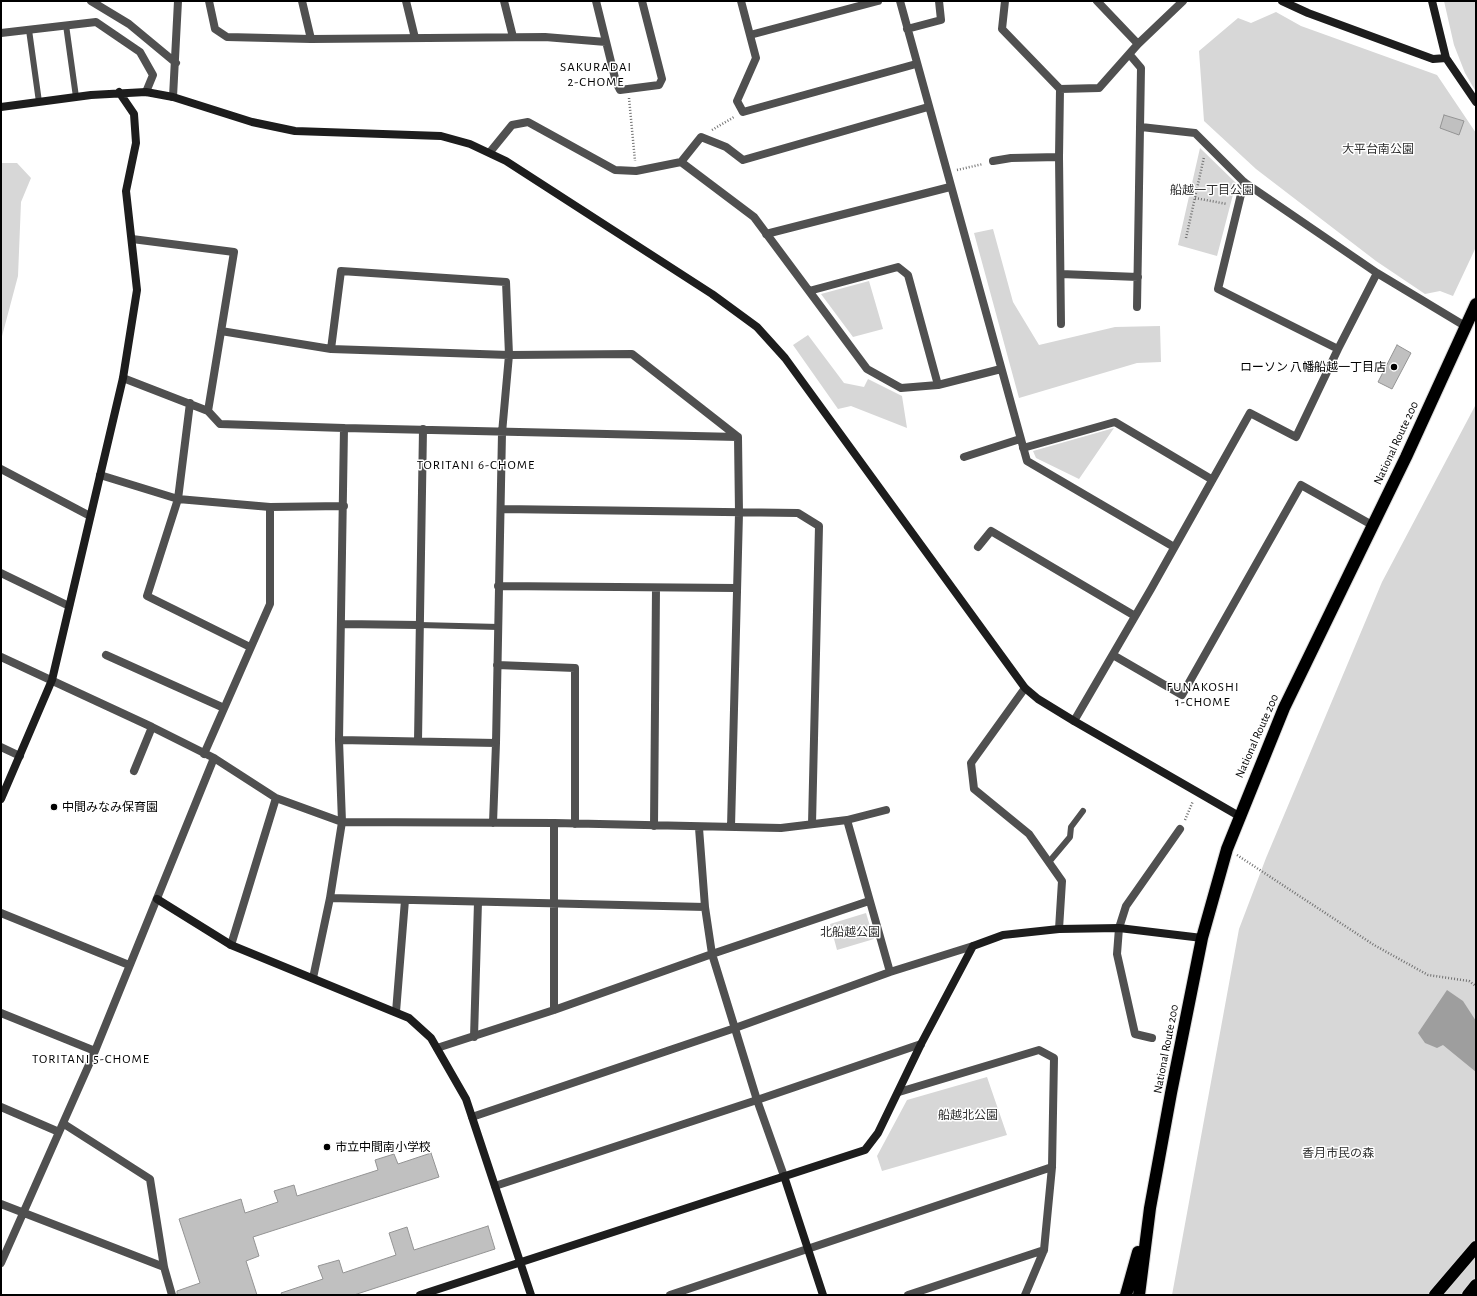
<!DOCTYPE html>
<html>
<head>
<meta charset="utf-8">
<style>
  body { margin:0 }
  #map { position:relative; width:1477px; height:1296px; overflow:hidden; background:#fff; font-family:"Alegreya Sans",sans-serif }
  canvas { display:block }
  .frame { position:absolute; inset:0; border:2px solid #000; pointer-events:none }
</style>
</head>
<body>
<div id="map">
<canvas width="1477" height="1296"></canvas>
<div class="frame"></div>
</div>
<script>
const g = document.querySelector('canvas').getContext('2d');
g.lineJoin = 'round';
function paint(path, color) { g.fillStyle = color; g.fill(path, 'evenodd'); }
const toPath = rows => new Path2D(rows.map(r => 'M' + r).join(''));
function trace(path, color, width, dash) { g.strokeStyle = color; g.lineWidth = width; g.lineCap = dash ? 'butt' : 'round'; g.setLineDash(dash || []); g.stroke(path); }
function drawText(font, color, halo, rows, align = 'center') {
  g.font = font + ' "Alegreya Sans","Noto Sans JP",sans-serif'; g.lineWidth = 3; g.setLineDash([]); g.textBaseline = 'middle'; g.strokeStyle = halo; g.fillStyle = color; for (const [text, x, y, turn = 0] of rows) {
    g.save(); g.translate(x, y); g.rotate((+turn || 0) * Math.PI / 180); g.textAlign = isNaN(turn) ? turn : align; if (halo) g.strokeText(text, 0, 0); g.fillText(text, 0, 0); g.restore();
  }
}
const green = toPath([
  [1444,1,1476,1,1476,92,1465,73,1454,45],
  [1276,12,1301,26,1437,75,1476,133,1476,247,1453,296,1440,291,1425,294,1376,261,1256,169,1204,121,1199,51,1238,18,1251,23],
  [1200,148,1236,183,1217,256,1178,245],
  [1,163,17,163,31,178,21,202,18,276,1,340],
  [993,229,1013,302,1039,345,1115,327,1160,326,1161,362,1137,363,1019,398,974,233],
  [869,281,883,329,853,337,821,294],
  [808,335,844,383,864,387,868,379,902,396,907,428,851,406,838,409,793,345],
  [1475,406,1476,1295,1172,1295,1239,929,1266,858,1382,582],
  [1114,428,1079,479,1036,458,1033,451],
  [866,913,874,939,837,950,830,924],
  [987,1077,1007,1135,882,1171,877,1156,907,1100]
]);
const water = toPath([
  [1447,990,1463,1001,1476,1021,1476,1072,1443,1045,1437,1048,1425,1043,1418,1033]
]);
const building = toPath([
  [1444,115,1464,121,1459,135,1440,128,1444,115],
  [1397,345,1411,353,1392,389,1378,382,1397,345],
  [431,1153,439,1177,253,1237,259,1256,246,1261,257,1295,177,1295,177,1291,200,1283,179,1219,241,1199,245,1213,278,1202,274,1191,294,1185,297,1196,378,1170,375,1160,394,1154,398,1164,431,1153],
  [488,1226,495,1249,354,1295,282,1295,281,1293,323,1279,318,1266,339,1260,343,1273,396,1255,389,1233,407,1227,414,1250,488,1226]
]);
const path = toPath([
  [629,98,635,161],
  [712,130,734,117],
  [957,170,983,164],
  [1195,198,1227,204],
  [1186,238,1204,157],
  [1185,820,1193,801],
  [1237,855,1374,945,1428,975,1469,981,1476,986]
]);
const lane = toPath([
  [66,25,76,97],
  [29,30,39,102],
  [419,625,499,627],
  [1049,862,1070,837,1071,827,1083,811]
]);
const street = toPath([
  [91,1,129,24,176,63],
  [209,1,215,29,227,37,311,39,545,37,606,42],
  [302,1,311,39],
  [406,1,415,38],
  [504,1,513,37],
  [596,1,616,82,620,90,659,85,662,79,642,1],
  [741,1,756,58,737,101,743,112,916,64],
  [900,1,1027,461,1174,547],
  [1005,1,1002,29,1060,89,1059,157,1061,324],
  [1097,1,1138,44],
  [907,29,941,20,939,1],
  [1,33,96,22,140,52,153,75,146,92],
  [750,35,878,1],
  [1130,55,1141,68,1137,307],
  [1060,89,1099,88,1138,44,1183,1],
  [173,97,178,1],
  [1141,127,1195,133,1244,182,1377,273,1465,326],
  [490,152,512,125,528,122,615,170,636,171,681,162,754,217,867,369,901,388,938,385,1001,369],
  [993,161,1011,158,1059,157],
  [681,162,701,137,726,147,743,160,928,107],
  [1244,182,1218,289,1338,349],
  [766,234,950,187],
  [132,239,234,252,208,411],
  [1061,274,1138,277],
  [809,291,898,267,908,275,938,385],
  [221,331,331,349,509,355,632,354,738,437,739,513,731,827],
  [331,349,341,271,506,282,509,355,502,433,496,743,493,823],
  [123,378,208,411,220,424,344,428,339,740,342,822,330,898,313,978],
  [190,403,178,499,147,596,250,647],
  [344,428,738,437],
  [1023,448,1115,422,1211,479],
  [964,457,1020,439],
  [1,469,90,516],
  [100,475,178,499,270,507,344,506],
  [501,509,798,513,819,526,812,824],
  [978,547,991,531,1135,616],
  [1,573,69,606],
  [498,586,736,588],
  [342,624,419,625],
  [106,655,224,708],
  [1113,655,1182,695,1301,485,1372,525],
  [1,657,152,727,214,758,276,798,342,822,554,823,781,828,847,820,886,810],
  [497,665,575,668,575,824],
  [1025,688,971,763,974,789,1029,834,1062,881,1059,929],
  [1074,721,1151,589,1250,413,1296,437,1338,349,1377,273],
  [339,740,496,743],
  [418,741,423,429],
  [1,747,20,756],
  [204,754,270,604,270,507],
  [134,771,152,727],
  [847,820,890,972],
  [554,823,554,1010],
  [654,826,656,588],
  [699,828,705,907,712,954,757,1100,784,1176],
  [330,898,705,907],
  [1,913,129,965],
  [231,945,276,798],
  [396,1012,405,900],
  [1,1013,95,1051],
  [474,1037,478,902],
  [1152,1038,1135,1034,1117,954,1119,928,1126,906,1180,829],
  [437,1048,554,1010,712,954,869,901],
  [899,1092,1039,1050,1054,1058,1052,1167,1044,1250,1025,1295],
  [1,1107,59,1132],
  [472,1117,735,1028,890,972,973,946],
  [64,1124,150,1179,164,1267,172,1295],
  [495,1186,757,1100,921,1044],
  [1,1204,164,1267],
  [1,1263,95,1051,214,758],
  [670,1295,1052,1167],
  [908,1295,1044,1250]
]);
const secondary = toPath([
  [1282,1,1308,13,1433,59,1446,58],
  [1432,1,1446,58,1476,102],
  [1,107,91,95,146,92,173,97,252,122,295,131,441,136,470,144,506,161,712,294,757,327,785,358,1025,688,1038,699,1074,721,1239,816],
  [1,799,52,680,123,378,137,290,126,191,136,143,134,114,119,92],
  [157,899,231,945,409,1018,431,1038,466,1099,531,1295],
  [784,1176,823,1295],
  [420,1295,865,1150,878,1133,921,1044,973,946,1003,935,1059,929,1119,928,1202,938]
]);
const highway = toPath([
  [1126,1295,1138,1252],
  [1139,1295,1150,1208,1171,1093,1202,938,1227,849,1284,708,1406,457,1476,304],
  [1435,1295,1476,1247],
  [1468,1295,1476,1285]
]);
const markers = [
  [1394,367,4,"#000"],
  [54,807,4,"#000"],
  [327,1147,4,"#000"]
];
const parkNames = [
  ["大平台南公園",1378,149],
  ["船越一丁目公園",1212,190],
  ["北船越公園",850,932],
  ["船越北公園",968,1115],
  ["香月市民の森",1338,1153]
];
const poiNames = [
  ["ローソン 八幡船越一丁目店",1386,367,"right"],
  ["中間みなみ保育園",62,807],
  ["市立中間南小学校",335,1147]
];
const streetNames = [
  ["National Route 200",1396,443,-65],
  ["National Route 200",1257,736,-66],
  ["National Route 200",1166,1049,-79]
];
const neighbourhoodNames = [
  ["SAKURADAI",596,67],
  ["2-CHOME",596,82],
  ["TORITANI 6-CHOME",476,465],
  ["FUNAKOSHI",1203,687],
  ["1-CHOME",1203,702],
  ["TORITANI 5-CHOME",91,1059]
];
paint(green, '#d7d7d7');
paint(water, '#9e9e9e');
paint(building, '#c0c0c0');
trace(building, '#949494', 1);
trace(highway, '#dbdbdb', 14);
trace(path, '#727272', 2.5, [1, 2]);
trace(lane, '#505050', 6);
trace(street, '#505050', 8);
trace(secondary, '#1d1d1d', 8);
trace(highway, '#000', 12);
for (const [x, y, r, color] of markers) { const dot = new Path2D(); dot.arc(x, y, r, 0, 2 * Math.PI); g.fillStyle = color; g.fill(dot); trace(dot, '#fff', 1.5); }
drawText('12px', '#2e2e2e', '#fff', parkNames);
drawText('12px', '#000', '#fff', poiNames, 'left');
drawText('12px', '#000', '#fff', streetNames);
g.letterSpacing = '1px';
drawText('13px', '#000', '#fff', neighbourhoodNames);
g.letterSpacing = '0px';
</script>
</body>
</html>
